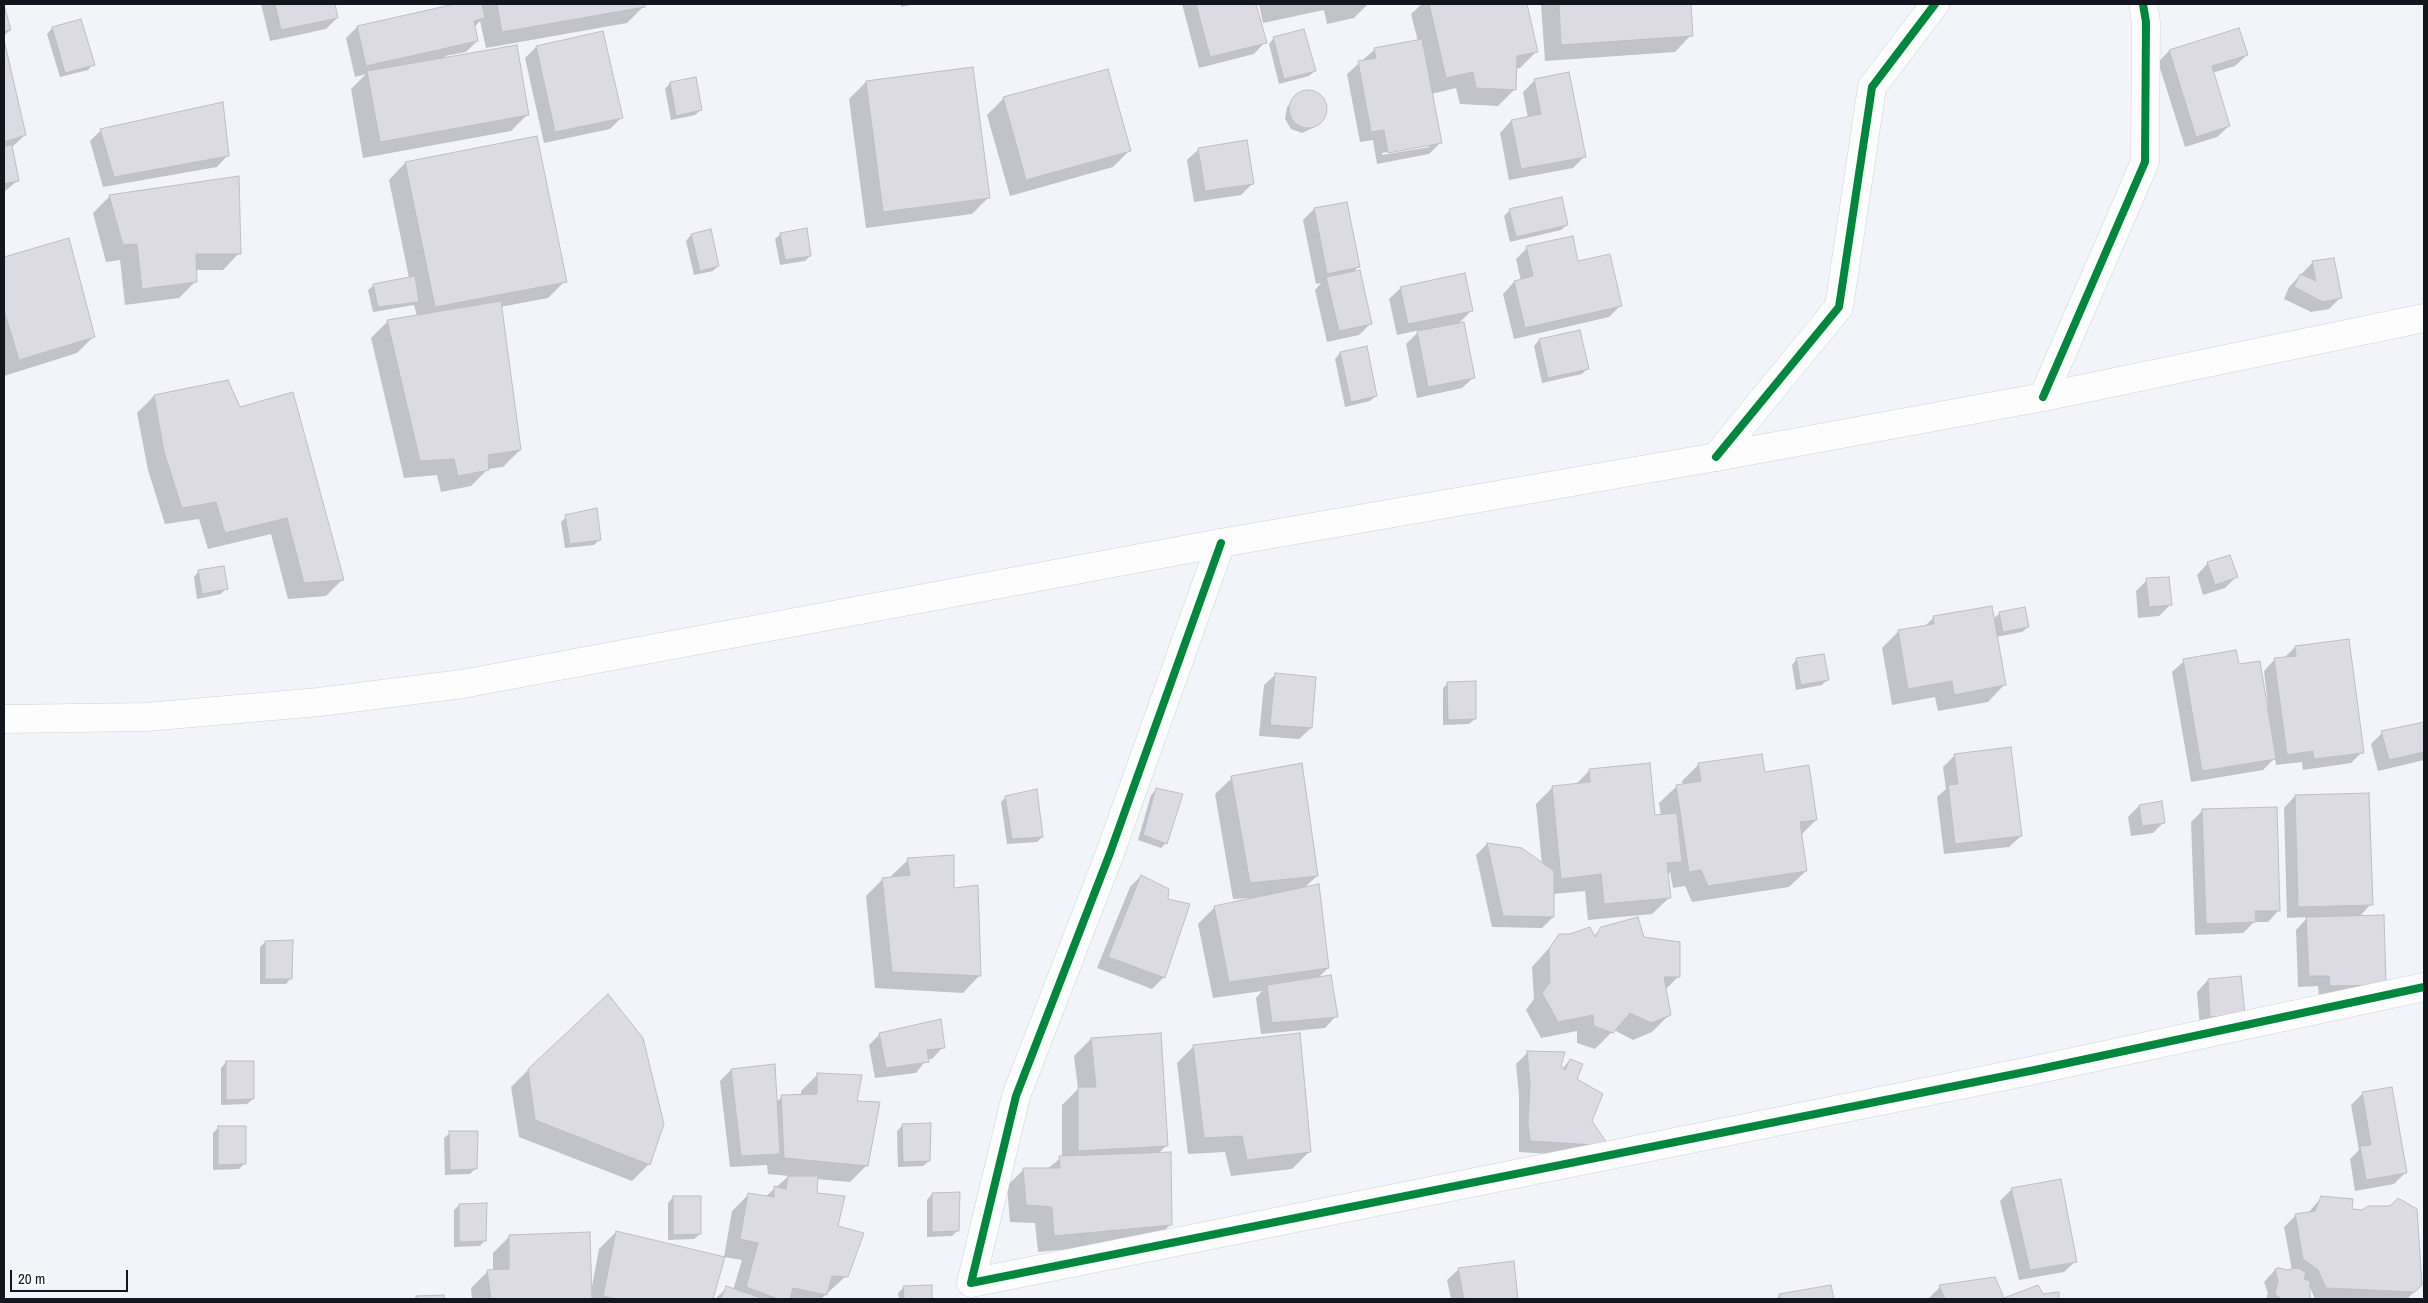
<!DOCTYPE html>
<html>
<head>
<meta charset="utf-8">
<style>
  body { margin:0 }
  #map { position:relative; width:2428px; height:1303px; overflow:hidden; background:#f2f4fa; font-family:"Archivo Narrow",sans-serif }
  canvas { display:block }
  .frame { position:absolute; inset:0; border:5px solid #13161f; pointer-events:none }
  .scale { position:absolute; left:10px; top:1270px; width:118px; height:22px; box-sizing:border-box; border:2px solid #13161f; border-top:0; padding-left:6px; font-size:15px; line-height:18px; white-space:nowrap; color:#13161f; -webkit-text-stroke:4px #fff; paint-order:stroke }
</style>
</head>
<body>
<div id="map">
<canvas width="2428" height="1303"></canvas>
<div class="frame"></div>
<div class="scale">20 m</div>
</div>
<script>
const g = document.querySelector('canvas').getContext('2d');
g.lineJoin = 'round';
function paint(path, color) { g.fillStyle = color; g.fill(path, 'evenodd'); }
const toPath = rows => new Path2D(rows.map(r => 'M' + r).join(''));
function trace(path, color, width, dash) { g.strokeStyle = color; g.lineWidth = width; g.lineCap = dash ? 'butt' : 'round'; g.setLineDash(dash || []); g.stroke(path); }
const shadow = toPath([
  [261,4,334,4,337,18,326,29,270,41],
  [461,4,643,4,644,6,627,23,486,48,480,21,474,28,477,41,466,52,445,56,446,59,528,114,511,131,363,158,351,89,366,74,355,77,346,38,357,27],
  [901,4,915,4,901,7],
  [1182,4,1255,4,1265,42,1254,54,1199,68],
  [1259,4,1368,4,1354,18,1327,24,1324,10,1263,23],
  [1422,4,1526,4,1537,51,1520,68,1515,69,1515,89,1498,106,1460,104,1456,88,1431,94,1440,143,1429,154,1377,164,1373,140,1360,142,1347,74,1375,49,1418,41,1411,14],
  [1429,144,1429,147,1382,155,1382,153],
  [1541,4,1689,4,1691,35,1675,52,1545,61],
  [4,9,10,30,4,36],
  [52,28,93,64,88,70,60,77,47,34],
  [602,33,621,118,610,129,544,143,525,58,536,47],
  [1274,38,1315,71,1309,76,1279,84,1269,44],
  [4,46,25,135,11,148,18,180,4,192],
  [2169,51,2247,55,2235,66,2212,73,2229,126,2217,137,2185,147,2158,62],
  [972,69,989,197,972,214,866,228,849,99,866,82],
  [695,78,701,110,695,115,671,120,665,89,670,83],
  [1534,81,1585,156,1573,168,1509,180,1500,133,1511,121,1528,118,1523,92],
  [1302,93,1319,95,1325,104,1326,109,1323,120,1317,126,1302,133,1291,129,1285,119,1287,107],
  [1004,98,1130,150,1113,167,1010,196,987,115],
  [101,130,228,155,217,167,103,187,90,141],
  [1199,149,1252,184,1241,195,1194,202,1187,160],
  [405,163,565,281,548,298,500,307,520,450,503,467,488,469,471,486,441,492,437,475,404,478,371,338,388,321,417,316,414,305,373,312,368,290,374,285,409,278,389,180],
  [110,196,239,253,223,270,195,270,196,281,179,298,125,305,120,260,106,262,93,213],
  [1314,209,1358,267,1352,273,1371,323,1359,335,1327,342,1315,290,1321,283,1316,284,1303,220],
  [1510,210,1567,225,1561,230,1510,242,1504,216],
  [781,234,810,256,805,261,780,265,775,239],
  [691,235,718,266,713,271,694,275,686,241],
  [68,240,94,336,77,353,4,376,4,259],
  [1527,248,1577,263,1620,306,1609,317,1514,339,1503,294,1514,282,1521,281,1516,259],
  [2313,262,2340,298,2329,309,2311,312,2284,299,2289,287],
  [1401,288,1472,310,1457,325,1474,377,1462,388,1417,398,1406,344,1420,330,1397,335,1389,299],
  [1539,340,1588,368,1582,374,1542,383,1534,346],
  [1340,353,1376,396,1370,401,1345,407,1335,359],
  [228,381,239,409,343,579,326,596,288,599,271,534,208,549,199,519,165,524,148,470,137,413,154,396],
  [566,517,600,539,594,545,565,548,561,522],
  [2208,563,2236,577,2225,588,2203,595,2197,575],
  [199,571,226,588,221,594,197,599,194,577],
  [2147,580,2170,605,2159,616,2138,618,2136,591],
  [2000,613,2028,627,2022,632,1996,637,2004,685,1988,702,1938,711,1935,697,1892,705,1882,648,1899,631,1924,627,1934,617,1993,619],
  [2295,647,2362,752,2351,763,2303,770,2302,762,2276,765,2275,758,2263,770,2191,782,2172,672,2184,661,2238,666,2266,706,2268,706,2264,671,2275,659,2284,658],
  [1797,659,1828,679,1822,685,1796,690,1792,665],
  [1276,674,1315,678,1311,728,1299,739,1259,736,1264,685],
  [1448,683,1475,719,1469,724,1443,725,1443,688],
  [2424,723,2424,760,2378,771,2371,744,2382,733],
  [1955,755,2021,836,2009,847,1944,854,1937,797,1946,789,1943,767],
  [1699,764,1764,773,1816,820,1801,835,1806,871,1789,887,1692,902,1685,886,1673,888,1670,872,1667,876,1669,898,1652,914,1588,920,1585,891,1553,894,1553,917,1542,928,1492,927,1476,855,1487,844,1522,850,1542,864,1536,804,1552,788,1575,785,1590,770,1654,817,1661,816,1659,803,1676,787,1683,786,1682,781],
  [1232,778,1317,876,1304,888,1328,968,1317,979,1336,1016,1325,1028,1261,1034,1256,998,1262,991,1213,998,1198,924,1215,907,1251,900,1251,898,1233,899,1215,794],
  [1156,790,1166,843,1161,848,1138,840,1151,795],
  [2295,796,2371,904,2359,917,2385,984,2319,997,2318,986,2298,987,2296,930,2308,917,2287,918,2284,808],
  [1006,797,1042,837,1037,842,1007,844,1001,802],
  [2139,806,2164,822,2153,833,2131,836,2128,817],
  [2203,810,2279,910,2268,922,2254,922,2243,933,2195,935,2191,822],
  [908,860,953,889,979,976,963,993,875,988,866,896,882,880,891,879,891,876],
  [1141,876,1166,899,1164,977,1152,989,1097,968,1130,887],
  [1602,928,1643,938,1678,977,1665,990,1669,1015,1652,1032,1633,1040,1614,1030,1595,1049,1577,1043,1577,1031,1541,1038,1526,1010,1534,999,1532,967,1560,936,1593,937],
  [265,942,291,978,286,984,260,984,260,947],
  [2208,980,2244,1014,2200,1028,2197,992],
  [880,1034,943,1047,932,1059,927,1059,916,1073,875,1078,869,1045],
  [1091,1039,1167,1145,1159,1153,1171,1224,1154,1241,1038,1252,1035,1223,1010,1222,1007,1186,1023,1170,1047,1169,1062,1157,1062,1105,1078,1089,1074,1056],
  [1194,1046,1309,1152,1292,1169,1231,1176,1225,1152,1188,1154,1177,1063],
  [1527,1053,1562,1069,1570,1060,1590,1122,1597,1157,1519,1152,1519,1095,1516,1064],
  [226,1062,253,1099,247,1104,221,1105,221,1068],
  [528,1070,649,1164,632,1181,519,1137,511,1087],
  [731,1070,776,1102,782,1097,801,1096,801,1091,818,1074,855,1103,867,1165,850,1182,816,1179,816,1194,836,1227,846,1276,821,1299,715,1299,727,1288,733,1290,742,1260,724,1257,732,1211,749,1194,765,1197,789,1176,768,1174,767,1165,730,1167,720,1081],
  [2362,1094,2406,1172,2394,1184,2355,1191,2350,1159,2359,1150,2351,1105],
  [903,1125,929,1161,923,1166,898,1167,897,1131],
  [218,1128,245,1163,239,1169,213,1170,213,1133],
  [450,1133,476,1168,470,1174,445,1175,444,1138],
  [2012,1189,2076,1261,2064,1272,2019,1280,2000,1201],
  [932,1194,958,1230,952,1236,927,1237,927,1200],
  [673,1197,700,1234,694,1239,668,1240,668,1203],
  [2322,1197,2351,1211,2421,1285,2407,1299,2315,1299,2309,1285,2309,1299,2266,1299,2268,1293,2264,1282,2275,1270,2279,1269,2287,1272,2292,1270,2284,1227,2295,1216,2308,1213],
  [459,1205,485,1240,480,1246,454,1247,454,1210],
  [616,1232,724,1258,712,1299,472,1299,471,1288,488,1271,493,1271,493,1253,510,1236,592,1286,599,1249],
  [1513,1262,1517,1299,1451,1299,1447,1280,1459,1269],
  [1995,1278,2003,1299,1929,1298,1940,1287],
  [1830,1286,1833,1299,1776,1299,1780,1295],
  [2038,1286,2042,1296,2057,1293,2057,1299,2003,1299],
  [904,1287,931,1287,930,1299,899,1299,898,1293]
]);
const building = toPath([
  [275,4,335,4,338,18,281,30,275,4],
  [455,4,482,4,485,18,474,21,478,41,366,66,357,26,455,4],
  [497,4,645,4,645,7,502,32,497,4],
  [1196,4,1256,4,1267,43,1210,57,1196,4],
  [1429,4,1527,4,1538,52,1517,56,1516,90,1476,88,1473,72,1446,78,1429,4],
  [1559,4,1691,4,1693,36,1561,45,1559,4],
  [4,5,11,30,4,31,4,5],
  [81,19,95,65,65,73,52,27,81,19],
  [2239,28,2248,55,2212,66,2230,126,2196,137,2169,50,2239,28],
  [1304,29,1316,71,1284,79,1273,37,1304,29],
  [603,31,623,118,555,132,536,46,603,31],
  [1422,39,1442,143,1388,153,1384,130,1371,132,1358,61,1376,58,1374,48,1422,39],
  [4,40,26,135,4,142,4,40],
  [517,45,529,115,380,142,367,71,517,45],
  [973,67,990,198,883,212,866,81,973,67],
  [1108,69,1131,151,1026,180,1003,97,1108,69],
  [1569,72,1586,157,1521,169,1511,120,1541,114,1534,79,1569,72],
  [696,77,702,110,676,116,670,82,696,77],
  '1289 109a19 19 0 1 1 38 0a19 19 0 1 1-38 0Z',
  [223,102,229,156,114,177,100,129,223,102],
  [537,136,567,282,435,307,405,162,537,136],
  [1247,140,1254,184,1205,191,1198,148,1247,140],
  [12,145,19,181,4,184,4,146,12,145],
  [239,176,241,254,196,254,197,282,142,289,137,244,123,245,109,195,239,176],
  [1562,197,1568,225,1516,237,1509,209,1562,197],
  [1347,202,1360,267,1327,274,1314,208,1347,202],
  [807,228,811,256,785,260,780,233,807,228],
  [711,229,719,266,700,271,691,234,711,229],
  [1573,236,1578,261,1610,254,1622,306,1525,328,1514,281,1533,276,1526,246,1573,236],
  [69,238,95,337,19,360,4,310,4,257,69,238],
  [2334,258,2342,298,2323,302,2294,287,2300,274,2316,281,2312,261,2334,258],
  [1360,270,1372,324,1339,331,1326,277,1360,270],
  [1465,273,1473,311,1408,324,1400,287,1465,273],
  [415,276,419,302,378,307,373,284,415,276],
  [501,301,521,450,488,455,489,470,458,476,454,459,420,461,387,320,501,301],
  [1464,322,1475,378,1428,387,1417,331,1464,322],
  [1580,330,1589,369,1548,378,1539,339,1580,330],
  [1367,346,1377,396,1351,402,1340,352,1367,346],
  [228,380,240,407,293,392,344,580,304,583,287,518,225,533,216,502,182,508,164,452,154,395,228,380],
  [597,508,601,540,570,544,565,515,597,508],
  [2230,555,2238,577,2215,585,2207,562,2230,555],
  [224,566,228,589,202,594,198,570,224,566],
  [2169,577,2172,605,2149,607,2146,578,2169,577],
  [1992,606,2006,685,1954,695,1952,681,1908,689,1898,630,1934,624,1933,616,1992,606],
  [2025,607,2029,627,2003,632,1999,612,2025,607],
  [2349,639,2364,753,2314,759,2313,751,2287,755,2274,658,2296,656,2295,646,2349,639],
  [2236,650,2239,664,2260,661,2276,759,2202,771,2183,659,2236,650],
  [1824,654,1829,680,1801,685,1796,658,1824,654],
  [1275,673,1316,677,1312,728,1270,725,1275,673],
  [1476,681,1476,719,1448,720,1447,682,1476,681],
  [2424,722,2424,752,2389,760,2381,731,2424,722],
  [2011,747,2022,836,1955,844,1948,785,1958,784,1954,754,2011,747],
  [1762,754,1765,772,1809,765,1817,820,1800,822,1807,871,1708,886,1701,870,1689,872,1676,785,1701,781,1698,763,1762,754],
  [1302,763,1318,876,1250,883,1231,776,1302,763],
  [1650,763,1655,815,1677,813,1682,862,1667,863,1671,898,1604,904,1601,874,1561,879,1552,786,1590,782,1589,769,1650,763],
  [1156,788,1183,794,1167,844,1143,835,1156,788],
  [1037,789,1043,837,1012,839,1005,796,1037,789],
  [2369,793,2373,905,2298,907,2295,795,2369,793],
  [2162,801,2165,823,2142,826,2139,805,2162,801],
  [2277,807,2280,911,2255,911,2256,922,2206,924,2202,809,2277,807],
  [1487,843,1522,848,1554,871,1554,917,1503,916,1487,843],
  [954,855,954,888,978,885,981,976,892,972,882,878,910,875,907,858,954,855],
  [1141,875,1169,889,1168,899,1190,904,1165,978,1108,957,1141,875],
  [1319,884,1329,968,1229,982,1214,906,1319,884],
  [2384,915,2386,985,2330,986,2329,976,2309,976,2306,917,2384,915],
  [1638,917,1644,937,1680,942,1680,977,1664,977,1671,1015,1651,1023,1630,1013,1613,1033,1594,1026,1593,1015,1558,1022,1542,993,1550,982,1549,949,1559,934,1570,934,1590,927,1595,937,1601,927,1638,917],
  [293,940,292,979,265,979,265,941,293,940],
  [1331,975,1338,1017,1272,1023,1267,985,1331,975],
  [2241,976,2245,1014,2210,1017,2208,979,2241,976],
  [608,994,643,1038,664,1124,650,1165,535,1120,528,1069,608,994],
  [941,1019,945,1048,927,1050,929,1062,886,1068,879,1033,941,1019],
  [1161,1033,1168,1146,1078,1151,1078,1087,1096,1087,1091,1038,1161,1033],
  [1300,1033,1311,1152,1247,1160,1242,1136,1204,1138,1193,1045,1300,1033],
  [1527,1051,1565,1052,1561,1066,1565,1070,1570,1059,1583,1064,1577,1079,1603,1094,1592,1121,1609,1146,1530,1141,1528,1124,1530,1083,1527,1051],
  [226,1061,254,1061,254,1099,226,1100,226,1061],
  [775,1064,780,1154,741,1156,731,1069,775,1064],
  [817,1073,862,1075,857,1101,880,1102,868,1166,784,1158,781,1095,817,1094,817,1073],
  [2392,1087,2407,1173,2366,1180,2360,1146,2371,1145,2362,1092,2392,1087],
  [931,1123,930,1161,903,1162,902,1124,931,1123],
  [218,1126,246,1126,246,1164,218,1165,218,1126],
  [449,1131,478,1131,477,1169,450,1170,449,1131],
  [1171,1152,1172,1225,1054,1236,1052,1207,1026,1205,1023,1168,1060,1168,1059,1156,1171,1152],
  [788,1176,818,1176,817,1193,845,1196,838,1226,864,1233,848,1277,832,1276,827,1295,793,1288,790,1299,778,1299,746,1287,758,1243,740,1239,748,1193,774,1197,774,1186,786,1189,788,1176],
  [2061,1179,2077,1262,2030,1270,2011,1188,2061,1179],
  [960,1192,959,1231,932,1232,932,1193,960,1192],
  [673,1196,701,1196,701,1234,673,1235,673,1196],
  [2321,1196,2353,1199,2352,1209,2362,1210,2368,1206,2390,1206,2398,1198,2417,1209,2422,1285,2415,1292,2326,1288,2318,1270,2303,1259,2295,1214,2315,1211,2321,1196],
  [487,1203,486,1241,459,1242,459,1204,487,1203],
  [616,1231,725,1257,713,1299,615,1299,603,1296,616,1231],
  [590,1232,592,1299,491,1299,487,1270,509,1269,509,1235,590,1232],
  [1514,1261,1518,1299,1464,1299,1458,1268,1514,1261],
  [2279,1268,2287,1270,2294,1268,2300,1269,2306,1273,2304,1279,2310,1281,2310,1299,2281,1299,2275,1294,2278,1281,2275,1269,2279,1268],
  [1995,1277,2004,1298,2038,1285,2043,1294,2059,1292,2059,1299,1945,1299,1939,1285,1995,1277],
  [932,1285,932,1299,904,1299,903,1286,932,1285],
  [1831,1285,1834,1299,1780,1299,1779,1294,1831,1285],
  [726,1286,764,1299,721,1299,726,1286],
  [444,1295,444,1299,416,1299,416,1296,444,1295]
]);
const street = toPath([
  [2043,397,2145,162,2146,22,2143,4],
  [1716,457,1839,307,1872,87,1935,4],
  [1221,543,1110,853,1016,1096,971,1283,2035,1070,2424,987]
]);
const secondary = toPath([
  [4,719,146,717,319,702,462,684,1221,543,1716,457,2043,397,2424,318]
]);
const cycleway = toPath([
  [2043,397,2145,162,2146,22,2143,4],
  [1716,457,1839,307,1872,87,1935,4],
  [1221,543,1110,853,1016,1096,971,1283,2035,1070,2424,987]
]);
paint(shadow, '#0003');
paint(building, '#dcdae2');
trace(building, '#bebec5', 1);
trace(street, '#cfd2d9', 29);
trace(secondary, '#cfd2d9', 29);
trace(street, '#fdfdfe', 28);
trace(secondary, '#fdfdfe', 28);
trace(cycleway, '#00873e', 8);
</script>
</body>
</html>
